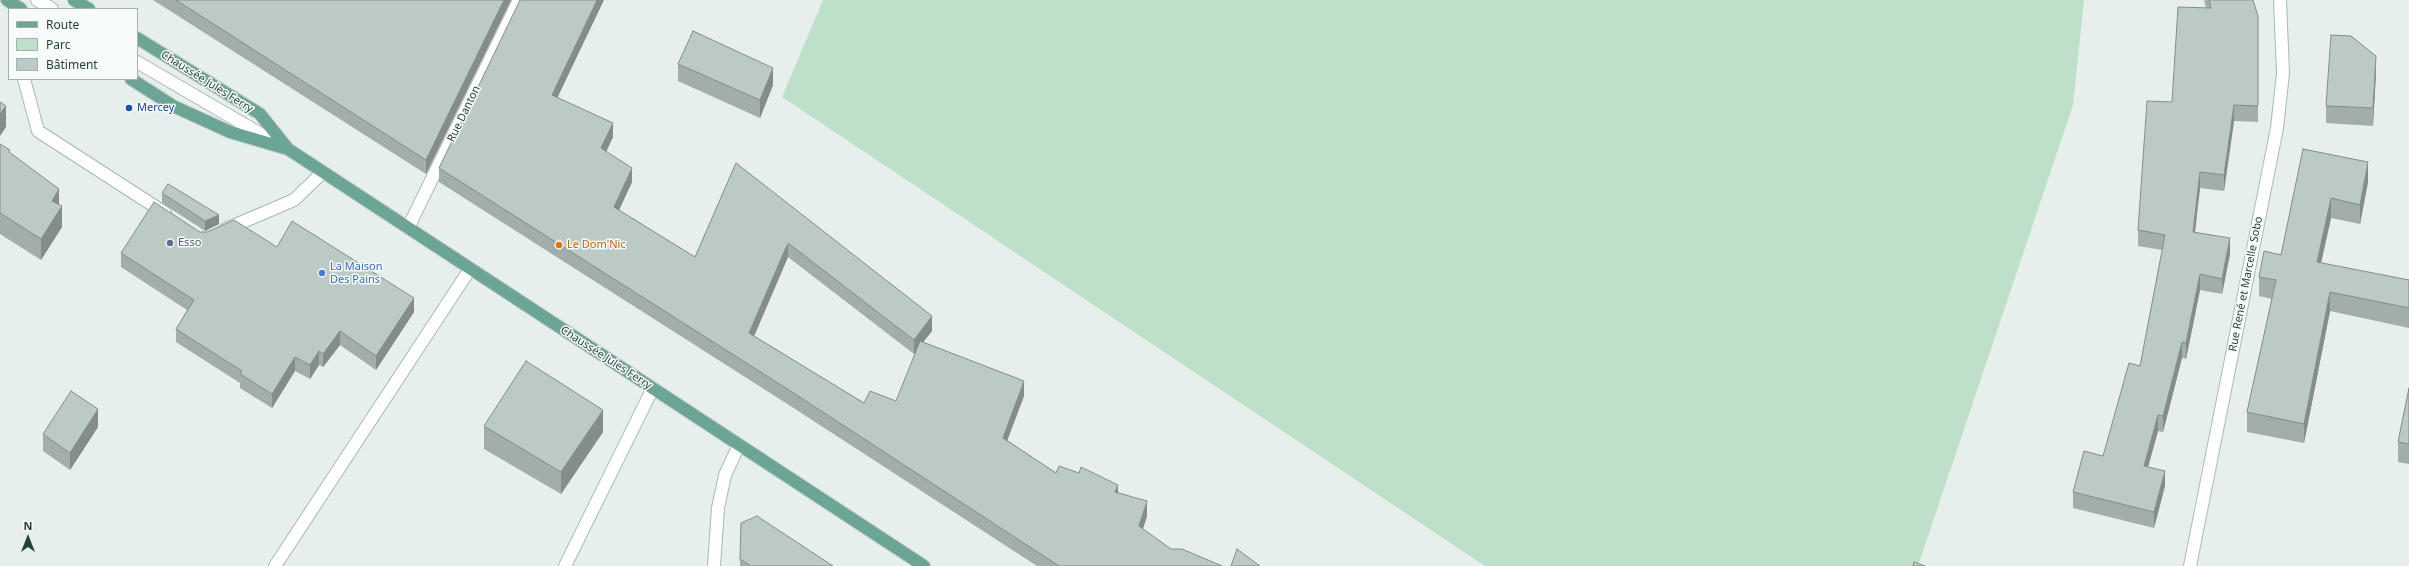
<!DOCTYPE html>
<html>
<head>
<meta charset="utf-8">
<style>
  body { margin:0 }
  #map { position:relative; width:2409px; height:566px; overflow:hidden; background:#e6efeb; font-family:"Noto Sans",sans-serif }
  canvas { display:block }
  .legend { position:absolute; left:8px; top:8px; width:130px; height:72px; box-sizing:border-box; background:#f7fbf9; border:1px solid #a3b1ad; margin:0; padding:5px 7px; list-style:none; font-size:12px; color:#24423a }
  .legend li { display:flex; align-items:center; gap:8px; height:20px }
  .legend b { width:20px; border:1px solid #a3b1ad }
  .north { position:absolute; left:8px; top:518px; width:40px; height:40px; -webkit-text-stroke:3px #f7fbf9; paint-order:stroke; rotate:0deg; font-size:11px; font-weight:700; line-height:16px; text-align:center; color:#24423a }
  .north::after { content:''; display:block; margin:auto; width:14px; height:18px; background:#24423a; clip-path:polygon(50% 0,100% 100%,50% 72%,0 100%) }
</style>
</head>
<body>
<div id="map">
<canvas width="2409" height="566"></canvas>
<ul class="legend">
<li><b style="height:5px;background:#6aa596"></b>Route</li>
<li><b style="height:11px;background:#bfe0c8"></b>Parc</li>
<li><b style="height:11px;background:#bbcac4"></b>Bâtiment</li>
</ul>
<div class="north">N</div>
</div>
<script>
const g = document.querySelector('canvas').getContext('2d');
g.lineJoin = 'round';
function paint(path, color) { g.fillStyle = color; g.fill(path, 'evenodd'); }
const toPath = rows => new Path2D(rows.map(r => 'M' + r).join(''));
function trace(path, color, width, dash) { g.strokeStyle = color; g.lineWidth = width; g.lineCap = dash ? 'butt' : 'round'; g.setLineDash(dash || []); g.stroke(path); }
function drawText(font, color, halo, rows, align = 'center') {
  g.font = font + ' "Noto Sans",sans-serif'; g.lineWidth = 3; g.setLineDash([]); g.textBaseline = 'middle'; g.strokeStyle = halo; g.fillStyle = color; for (const [text, x, y, turn = 0] of rows) {
    g.save(); g.translate(x, y); g.rotate((+turn || 0) * Math.PI / 180); g.textAlign = isNaN(turn) ? turn : align; if (halo) g.strokeText(text, 0, 0); g.fillText(text, 0, 0); g.restore();
  }
}
const green = toPath([
  [823,0,2084,0,2073,105,1918,566,1485,566,782,97]
]);
const lane = toPath([
  [37,0,52,9],
  [137,62,276,143],
  [24,79,38,131,165,213],
  [226,229,294,200,323,172],
  [275,566,470,269],
  [565,566,653,388]
]);
const street = toPath([
  [408,228,519,0],
  [2190,566,2277,128,2283,73,2280,0]
]);
const secondary = toPath([
  [714,566,718,508,725,475,739,445]
]);
const primary = toPath([
  [7,0,21,9],
  [74,0,89,9],
  [137,38,260,114,288,149],
  [131,79,173,106,230,132,288,149,924,566]
]);
const wall = toPath([
  [153,0,511,0,426,174],
  [2204,0,2253,0,2258,16,2258,122,2234,121,2224,191,2200,188,2195,233,2230,254,2222,294,2200,290,2186,359,2182,358,2163,432,2158,431,2148,467,2165,486,2154,528,2073,508,2073,492,2103,456,2140,366,2162,250,2138,246,2138,230,2172,102,2206,8],
  [678,64,773,85,760,118,678,81],
  [2376,73,2373,126,2326,123,2326,106],
  [558,97,613,137,606,151,632,182,619,210,695,257,736,163,932,331,923,342,1024,396,1007,440,1056,473,1118,492,1147,516,1143,529,1171,549,1222,566,1037,566,789,405,439,182,439,168],
  [788,257,914,354,917,351,896,401,864,403,754,336],
  [0,144,10,153,59,205,62,227,41,260,0,234],
  [2303,149,2368,182,2360,224,2331,218,2321,263,2409,280,2409,328,2330,311,2304,443,2247,432,2247,412,2272,299,2259,296,2259,277,2281,255],
  [162,193,219,224,205,231,162,203],
  [200,232,277,247,414,312,376,370,340,345,323,367,319,365,310,379,295,371,272,408,240,388,240,383,176,342,176,329,187,310,121,267,121,253],
  [2409,388,2409,464,2398,462,2398,442],
  [484,426,603,432,561,494,484,449],
  [98,427,70,470,43,451,43,434],
  [741,523,833,566,740,566]
]);
const shadedWall = toPath([
  [504,0,511,0,426,174,426,160],
  [597,0,604,0,552,109,552,95],
  [2376,56,2376,73,2373,126,2373,108],
  [773,68,773,85,760,118,760,100],
  [2234,105,2234,121,2224,191,2224,175],
  [6,106,6,127,0,136,0,114],
  [613,123,613,137,601,163,601,148],
  [2368,162,2368,182,2360,224,2360,205],
  [632,168,632,182,614,221,614,207],
  [2200,172,2200,188,2193,248,2193,232],
  [59,189,59,210,52,201],
  [2331,198,2331,218,2317,281,2317,262],
  [62,206,62,227,41,260,41,239],
  [219,215,219,224,205,231,205,221],
  [2230,238,2230,254,2222,294,2222,279],
  [788,243,788,257,749,348,749,333],
  [2200,274,2200,290,2186,359,2186,343],
  [2330,292,2330,311,2304,443,2304,424],
  [414,298,414,312,376,370,376,356],
  [932,316,932,331,914,354,914,340],
  [340,331,340,345,323,367,323,354],
  [2182,342,2182,358,2163,432,2163,416],
  [319,351,319,365,310,379,310,365],
  [295,357,295,371,272,408,272,394],
  [1024,381,1024,396,1003,452,1003,438],
  [98,409,98,427,70,470,70,453],
  [603,410,603,432,561,494,561,472],
  [2158,415,2158,431,2144,481,2144,466],
  [2165,471,2165,486,2154,528,2154,512],
  [1118,485,1118,500,1115,492],
  [1147,501,1147,516,1139,540,1139,526]
]);
const building = toPath([
  [176,0,504,0,426,160,176,0],
  [520,0,597,0,552,95,613,123,601,148,632,168,614,207,695,257,736,163,932,316,914,340,788,243,749,333,864,403,870,391,896,401,920,341,1024,381,1003,438,1056,473,1059,466,1079,473,1081,467,1118,485,1115,492,1147,501,1139,526,1171,549,1182,549,1222,566,1059,566,789,390,439,168,520,0],
  [2209,0,2253,0,2258,16,2258,106,2234,105,2224,175,2200,172,2193,232,2230,238,2222,279,2200,274,2186,343,2182,342,2163,416,2158,415,2144,466,2165,471,2154,512,2073,492,2084,451,2103,456,2129,363,2140,366,2165,235,2138,230,2147,101,2172,102,2178,7,2211,8,2209,0],
  [693,31,773,68,760,100,678,64,693,31],
  [2331,35,2351,36,2376,56,2373,108,2326,106,2331,35],
  [0,102,6,106,0,114,0,102],
  [0,144,10,150,9,152,59,189,52,201,62,206,41,239,0,213,0,144],
  [2303,149,2368,162,2360,205,2331,198,2317,262,2409,280,2409,308,2330,292,2304,424,2247,412,2276,280,2259,277,2264,251,2281,255,2303,149],
  [168,184,219,215,205,221,162,193,168,184],
  [154,202,200,232,207,232,234,220,277,247,292,221,414,298,376,356,340,331,323,354,319,351,310,365,295,357,272,394,240,374,242,371,176,329,194,300,121,253,154,202],
  [526,361,603,410,561,472,484,426,526,361],
  [2409,388,2409,444,2398,442,2409,388],
  [71,391,98,409,70,453,43,434,71,391],
  [757,516,833,566,751,566,740,559,741,523,757,516],
  [1237,549,1260,566,1231,566,1237,549],
  [1914,562,1925,566,1913,566,1914,562]
]);
const markers = [
  [129,108,4,"#1a4fb4"],
  [170,243,4,"#5c6f8a"],
  [559,245,4,"#e8710a"],
  [322,273,4,"#3f7fe0"]
];
const streetNames = [
  ["Chaussée Jules Ferry",207,82,32],
  ["Rue Danton",464,114,-64],
  ["Rue René et Marcelle Sobo",2246,284,-79],
  ["Chaussée Jules Ferry",606,358,33]
];
const transitNames = [
  ["Mercey",137,108]
];
const serviceNames = [
  ["Esso",178,243]
];
const foodNames = [
  ["Le Dom'Nic",567,245]
];
const shopNames = [
  ["La Maison",330,267],
  ["Des Pains",330,280]
];
paint(green, '#bfe0c8');
trace(lane, '#a8b8b2', 14);
trace(street, '#a8b8b2', 14);
trace(secondary, '#a4bbb3', 14);
trace(primary, '#c2cac8', 14);
trace(lane, '#fff', 12);
trace(street, '#fff', 12);
trace(secondary, '#fff', 12);
trace(primary, '#6aa596', 12);
paint(wall, '#a1aea9');
paint(shadedWall, '#838d89');
paint(building, '#bbcac4');
trace(building, '#838d89', 1);
for (const [x, y, r, color] of markers) { const dot = new Path2D(); dot.arc(x, y, r, 0, 2 * Math.PI); g.fillStyle = color; g.fill(dot); trace(dot, '#f7fbf9', 1.5); }
drawText('11px', '#24423a', '#f7fbf9', streetNames);
drawText('11px', '#164399', '#f7fbf9', transitNames, 'left');
drawText('11px', '#4e5e75', '#f7fbf9', serviceNames, 'left');
drawText('11px', '#c56008', '#f7fbf9', foodNames, 'left');
drawText('11px', '#366cbe', '#f7fbf9', shopNames, 'left');
</script>
</body>
</html>
